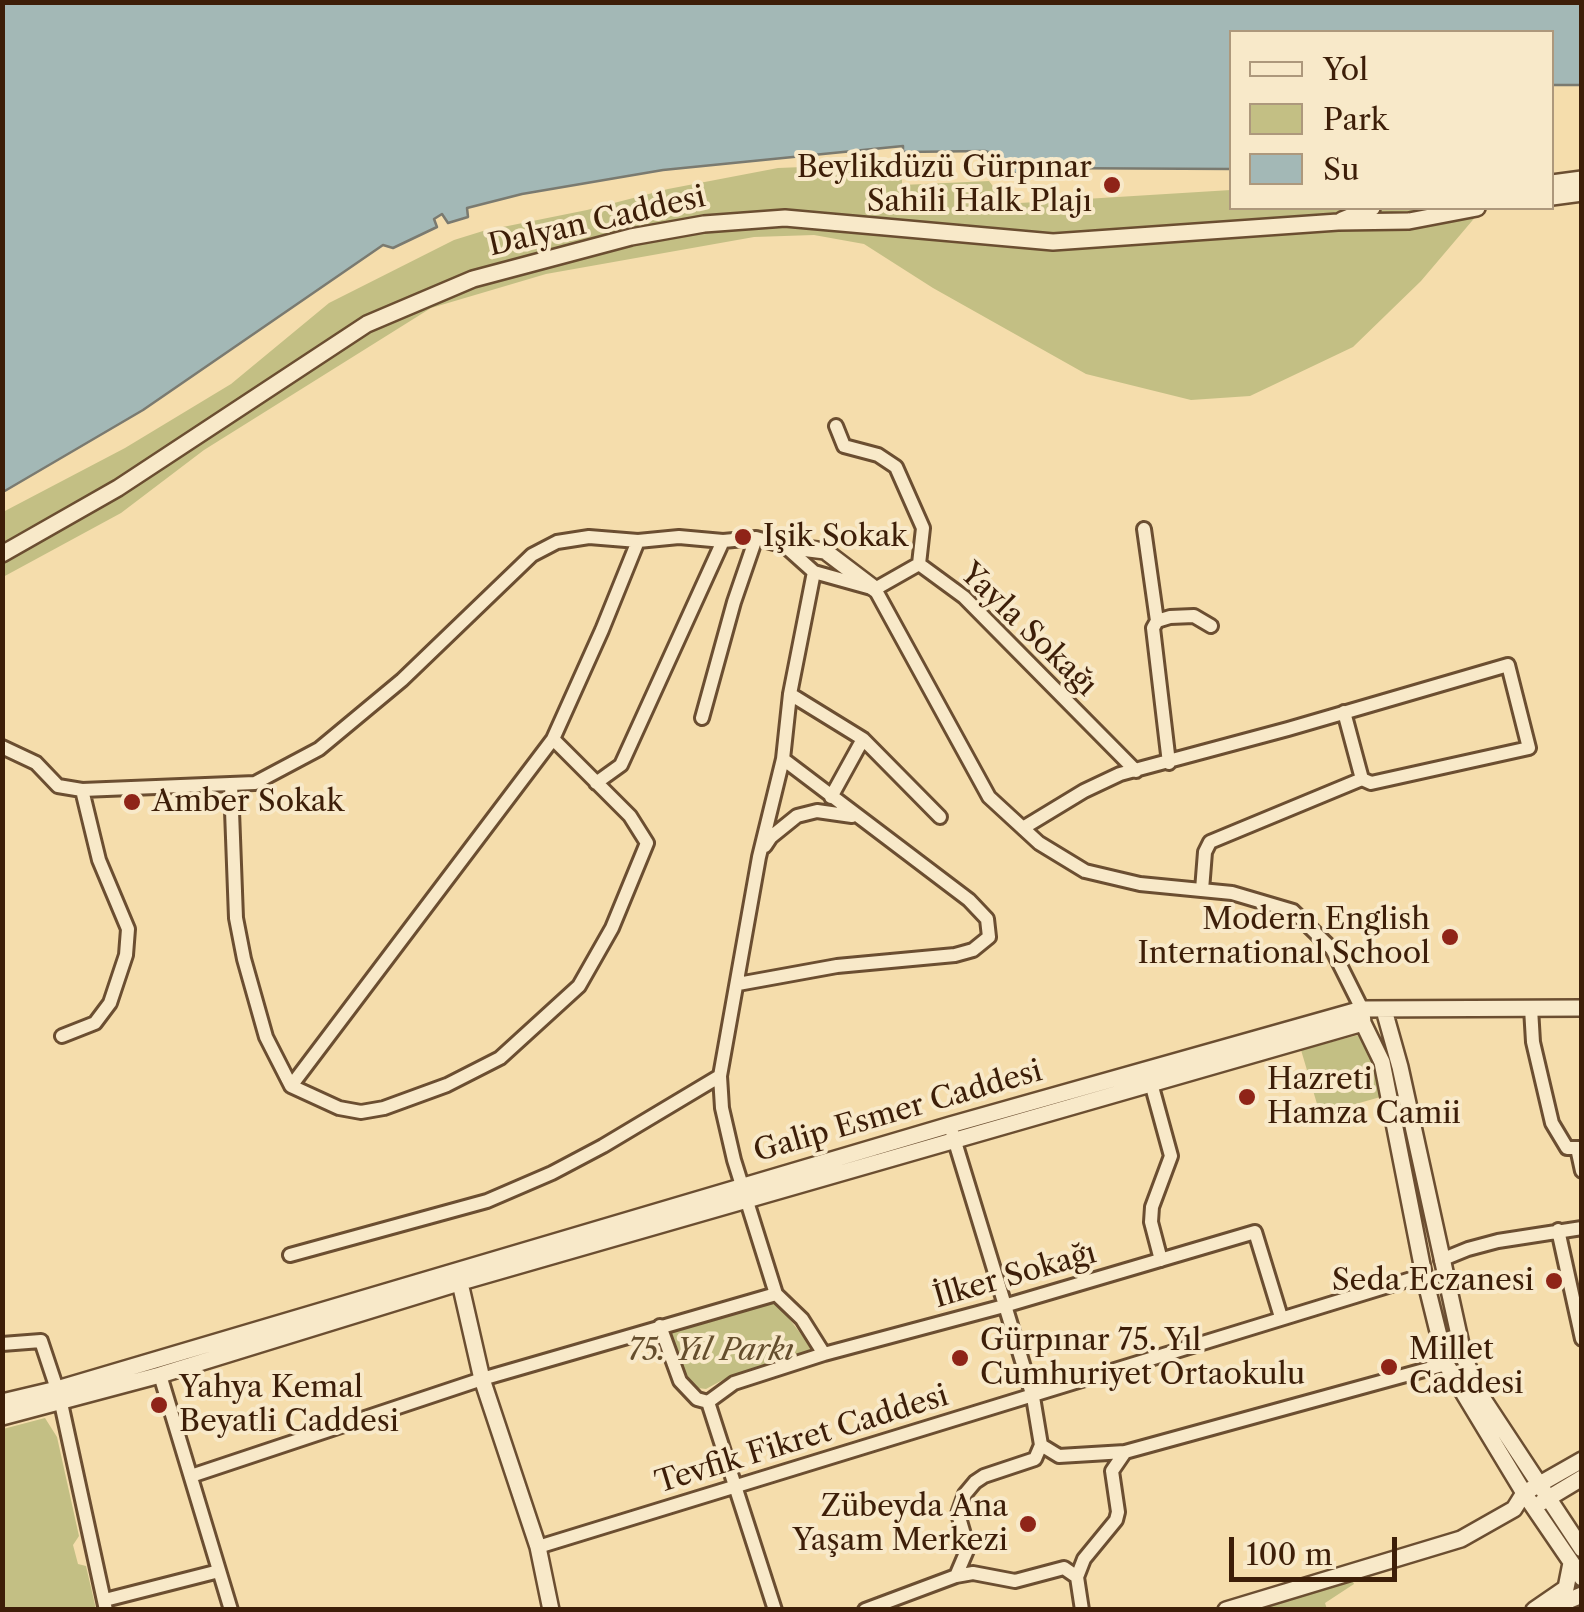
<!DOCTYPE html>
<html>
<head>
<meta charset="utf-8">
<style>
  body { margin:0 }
  #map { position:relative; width:1584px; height:1612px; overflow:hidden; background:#f5ddac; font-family:"Libre Caslon Text",serif }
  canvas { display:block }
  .frame { position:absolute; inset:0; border:5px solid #3d1e08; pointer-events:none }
  .legend { position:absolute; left:1229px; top:30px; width:325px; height:180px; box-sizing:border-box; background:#f8e9c9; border:2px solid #ad987c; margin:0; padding:12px 18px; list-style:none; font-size:30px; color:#3d1e08 }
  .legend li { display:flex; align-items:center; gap:20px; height:50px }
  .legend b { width:50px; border:2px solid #ad987c }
  .scale { position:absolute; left:1229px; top:1537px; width:168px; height:45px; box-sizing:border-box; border:5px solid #3d1e08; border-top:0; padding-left:12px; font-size:30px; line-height:35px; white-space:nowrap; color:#3d1e08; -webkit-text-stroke:8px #f8e9c9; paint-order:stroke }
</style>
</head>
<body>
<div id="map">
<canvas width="1584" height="1612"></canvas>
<div class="frame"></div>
<ul class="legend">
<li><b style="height:12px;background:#f8e9c9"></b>Yol</li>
<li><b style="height:28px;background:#c3bf84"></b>Park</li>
<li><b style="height:28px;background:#a3b8b6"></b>Su</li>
</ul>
<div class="scale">100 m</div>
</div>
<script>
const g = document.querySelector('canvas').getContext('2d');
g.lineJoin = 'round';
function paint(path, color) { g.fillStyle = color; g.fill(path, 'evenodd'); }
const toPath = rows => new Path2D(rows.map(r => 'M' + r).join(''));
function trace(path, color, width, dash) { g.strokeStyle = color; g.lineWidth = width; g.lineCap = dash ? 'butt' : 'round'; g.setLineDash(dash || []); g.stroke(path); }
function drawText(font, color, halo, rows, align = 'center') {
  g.font = font + ' "Libre Caslon Text",serif'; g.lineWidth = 8; g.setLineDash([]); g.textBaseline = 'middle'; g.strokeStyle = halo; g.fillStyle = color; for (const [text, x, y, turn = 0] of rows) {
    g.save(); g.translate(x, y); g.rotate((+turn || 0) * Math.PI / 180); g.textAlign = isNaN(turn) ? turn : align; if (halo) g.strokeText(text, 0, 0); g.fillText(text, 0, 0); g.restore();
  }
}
const green = toPath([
  [902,163,902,185,989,181,1001,197,1020,203,1231,190,1232,208,1483,208,1421,281,1353,347,1250,396,1191,400,1086,374,933,288,864,244,814,235,754,237,546,274,431,308,204,450,121,513,3,577,3,512,125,448,231,384,329,303,454,240,483,231,587,210,668,189,778,168],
  [1362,1034,1373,1053,1384,1096,1320,1114,1301,1050],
  [774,1299,814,1351,732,1375,706,1389,698,1388,683,1377,669,1333],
  [45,1418,57,1437,79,1536,73,1545,78,1564,86,1566,96,1609,3,1609,3,1429],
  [1349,1572,1354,1584,1325,1603,1327,1609,1244,1610]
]);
const water = toPath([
  [3,2,1581,3,1581,85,1552,85,1552,32,1232,32,1231,169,1038,168,1033,163,1018,176,995,154,985,151,903,152,903,146,663,170,522,194,467,208,468,217,448,223,442,214,434,219,437,227,393,248,383,245,143,410,3,492,3,2]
]);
const minor = toPath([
  [836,426,844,446,878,455,896,467,923,528,919,564],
  [1144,529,1157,621],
  [875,589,919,564,964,597,1136,771],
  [790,694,863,739,940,817],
  [1344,712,1362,779],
  [702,718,734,602,756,538],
  [2,747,36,763,58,786,82,790,255,783,319,749,402,680,532,555,557,542,589,537,638,541,679,537,723,541,756,538,785,546,814,572,875,589,989,797,1039,843,1085,871,1140,884,1232,893,1293,911,1332,949,1362,1009],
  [1169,763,1153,628,1157,621,1170,617,1194,616,1211,626],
  [596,783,621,765,723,541],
  [231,784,236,918,244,959,266,1037,291,1086,339,1108,361,1112,384,1108,447,1085,500,1058,579,986,612,928,647,843,630,816,553,739,602,630,638,541],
  [831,797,863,739],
  [1023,828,1084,791,1120,774,1288,729,1508,665,1529,748,1371,783,1362,779,1210,842,1205,852,1202,890],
  [765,846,771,837,797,816,817,811,852,816],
  [738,984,837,966,955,955,973,950,989,937,987,919,969,900,783,759],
  [1531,1008,1533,1042,1552,1123,1567,1148,1582,1148],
  [62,1036,95,1023,110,1003,126,955,128,929,99,860,82,790],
  [1151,1083,1171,1156,1152,1207,1151,1222,1161,1260],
  [291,1086,553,739],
  [952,1132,1033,1397,1041,1445],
  [1577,1148,1582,1171],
  [1558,1230,1582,1339],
  [290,1255,487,1201,552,1173,603,1146,720,1076],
  [1441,1260,1468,1249,1498,1241,1582,1228],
  [776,1294,802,1319,824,1354],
  [660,1326,680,1381,697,1399,708,1402,775,1610],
  [2,1344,41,1341,57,1389],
  [160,1375,231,1610],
  [708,1402,734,1383,824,1354,1004,1306,1255,1232,1281,1317],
  [61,1403,106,1610],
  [191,1476,482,1379,776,1294,734,1160,722,1108,720,1076,759,857,783,759,790,694,814,572],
  [538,1547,1424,1275],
  [956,1576,968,1548,958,1514,965,1494,975,1482,984,1476,1035,1459,1041,1445,1059,1456,1125,1452,1446,1364],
  [1077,1577,1084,1559,1116,1520,1118,1512,1112,1471,1125,1452],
  [1077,1577,1082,1610],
  [105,1600,219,1571],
  [865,1610,956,1576,973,1573,1015,1581,1064,1568,1077,1577]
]);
const tertiary = toPath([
  [1552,183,1582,179],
  [1552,197,1582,193],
  [1342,220,1372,208],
  [785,546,825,551,875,589],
  [2,554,118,488,367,324,473,279,631,237,704,224,785,218,1053,242,1338,222,1409,221,1477,208],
  [1384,1010,1400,1067,1464,1358,1483,1399,1582,1549],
  [1362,1013,1363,1023,1382,1062,1424,1275,1446,1364,1524,1493,1582,1578],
  [465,1281,1363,1023],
  [460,1283,482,1379,538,1547,551,1610],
  [2,1402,57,1389,950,1125,1362,1009,1582,1008],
  [2,1417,160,1375,465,1281,467,1273],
  [1542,1502,1582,1478],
  [1553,1607,1582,1595],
  [1226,1610,1461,1539,1514,1509,1524,1493,1582,1460],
  [1534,1610,1566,1588,1571,1563]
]);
const markers = [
  [1112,185,10,"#8f2418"],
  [743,537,10,"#8f2418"],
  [132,802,10,"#8f2418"],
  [1450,937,10,"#8f2418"],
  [1247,1097,10,"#8f2418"],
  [1554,1281,10,"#8f2418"],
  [960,1358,10,"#8f2418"],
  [1389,1367,10,"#8f2418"],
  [159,1405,10,"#8f2418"],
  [1028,1524,10,"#8f2418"]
];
const poiNames = [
  ["Beylikdüzü Gürpınar",1092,168,"right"],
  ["Sahili Halk Plajı",1092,202,"right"],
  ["Işik Sokak",763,537],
  ["Amber Sokak",152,802],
  ["Modern English",1430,920,"right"],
  ["International School",1430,954,"right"],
  ["Hazreti",1267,1080],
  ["Hamza Camii",1267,1114],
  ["Seda Eczanesi",1534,1281,"right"],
  ["Gürpınar 75. Yıl",980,1341],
  ["Cumhuriyet Ortaokulu",980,1375],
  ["Millet",1409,1350],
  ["Caddesi",1409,1384],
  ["Yahya Kemal",179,1388],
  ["Beyatli Caddesi",179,1422],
  ["Zübeyda Ana",1008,1507,"right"],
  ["Yaşam Merkezi",1008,1541,"right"]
];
const streetNames = [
  ["Dalyan Caddesi",597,222,-13],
  ["Yayla Sokağı",1028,630,44],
  ["Galip Esmer Caddesi",898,1112,-16],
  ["İlker Sokağı",1015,1276,-16],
  ["Tevfik Fikret Caddesi",802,1440,-17]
];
const parkNames = [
  ["75. Yıl Parkı",711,1351]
];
paint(green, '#c3bf84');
paint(water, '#a3b8b6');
trace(water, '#7a7a70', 2.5);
trace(minor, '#6b4e31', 18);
trace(tertiary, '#6b4e31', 20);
trace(minor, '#f8e9c9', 12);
trace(tertiary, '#f8e9c9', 15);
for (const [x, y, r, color] of markers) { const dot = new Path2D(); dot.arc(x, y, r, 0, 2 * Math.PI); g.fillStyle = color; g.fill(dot); trace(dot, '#f8e9c9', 4); }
drawText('30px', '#3d1e08', '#f8e9c9', poiNames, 'left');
drawText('30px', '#3d1e08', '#f8e9c9', streetNames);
drawText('italic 30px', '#654e2d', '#f8e9c9', parkNames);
</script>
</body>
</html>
